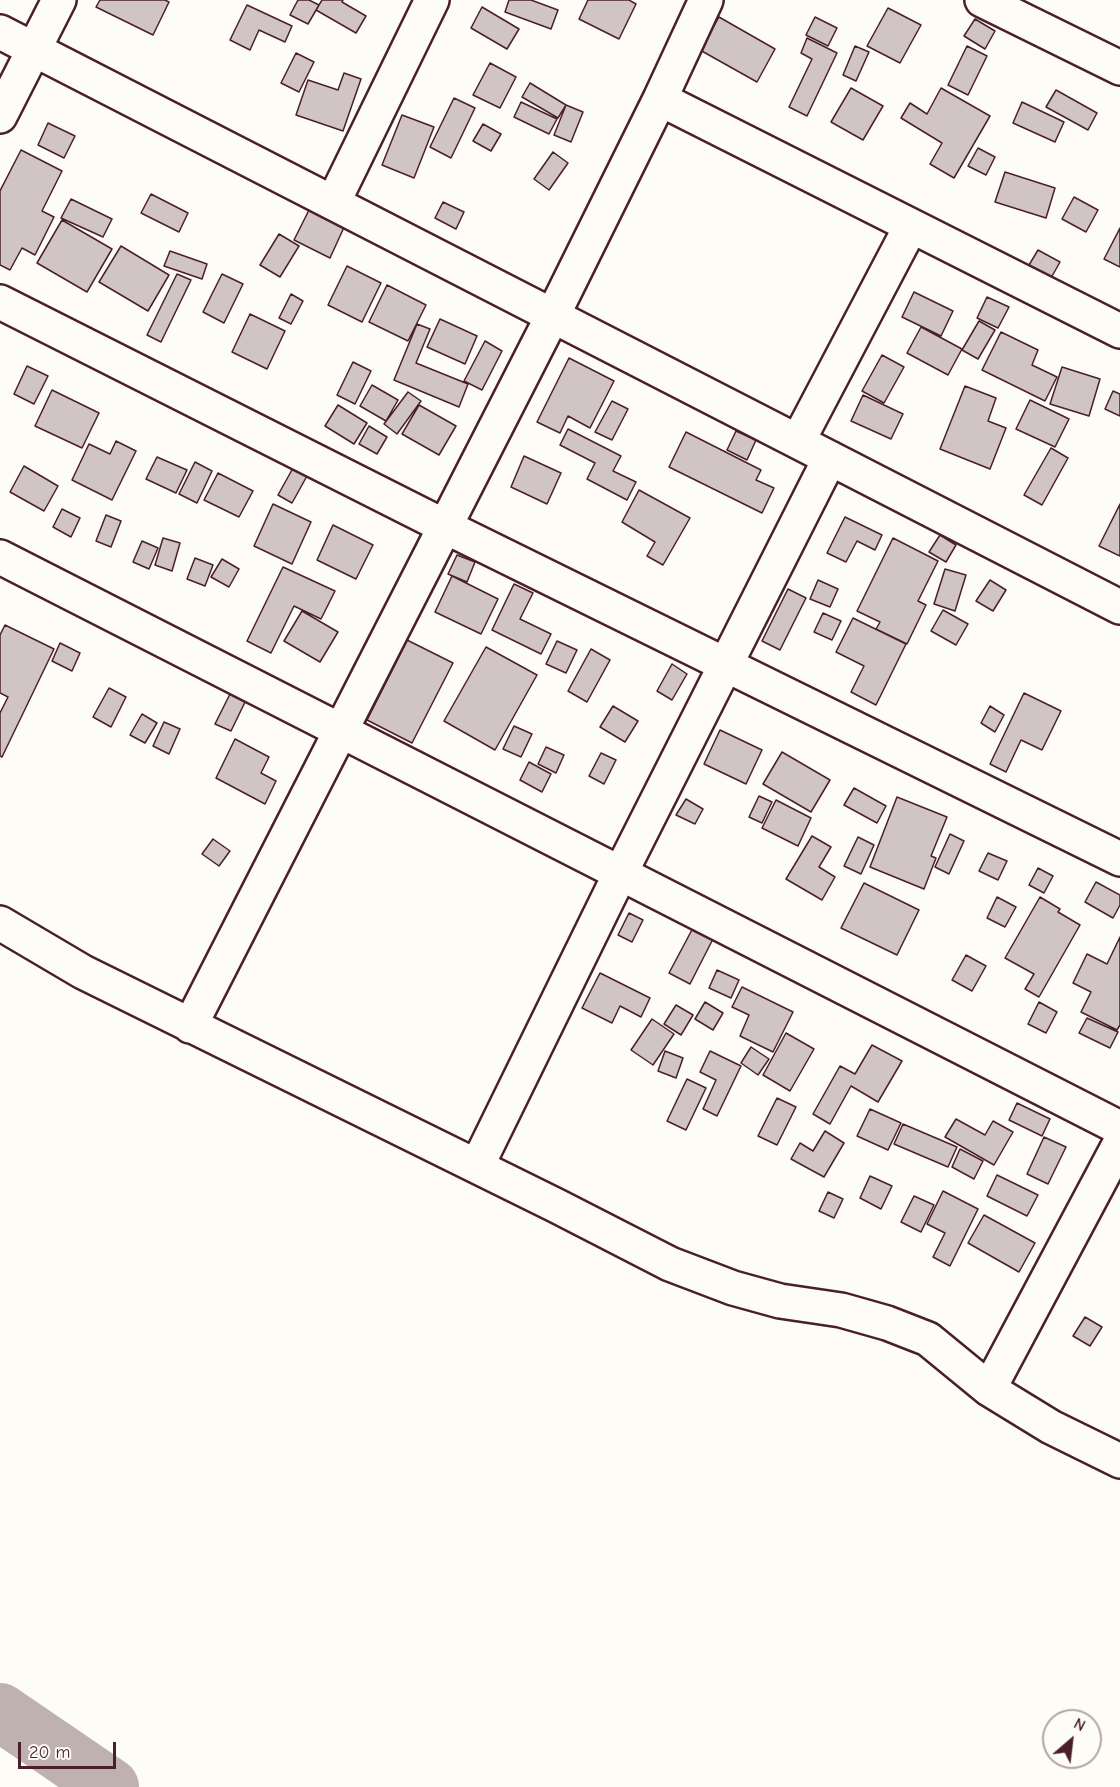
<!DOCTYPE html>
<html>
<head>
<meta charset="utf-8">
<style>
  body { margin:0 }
  #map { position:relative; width:1120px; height:1787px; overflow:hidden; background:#fdfcf7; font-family:"Comic Neue",sans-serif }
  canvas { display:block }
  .north { position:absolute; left:1042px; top:1709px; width:60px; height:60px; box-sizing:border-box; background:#fdfcf7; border:2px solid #b5a4a5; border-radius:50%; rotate:28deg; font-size:16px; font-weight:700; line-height:24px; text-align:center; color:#4a1f2b }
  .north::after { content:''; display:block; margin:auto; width:21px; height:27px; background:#4a1f2b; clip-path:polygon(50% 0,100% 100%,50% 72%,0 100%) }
  .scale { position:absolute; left:18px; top:1742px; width:98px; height:27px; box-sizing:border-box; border:3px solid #4a1f2b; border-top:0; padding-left:8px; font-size:18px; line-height:21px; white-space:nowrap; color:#4a1f2b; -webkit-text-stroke:4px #fdfcf7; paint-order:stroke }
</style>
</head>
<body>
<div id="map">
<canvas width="1120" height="1787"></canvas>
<div class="north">N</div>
<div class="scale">20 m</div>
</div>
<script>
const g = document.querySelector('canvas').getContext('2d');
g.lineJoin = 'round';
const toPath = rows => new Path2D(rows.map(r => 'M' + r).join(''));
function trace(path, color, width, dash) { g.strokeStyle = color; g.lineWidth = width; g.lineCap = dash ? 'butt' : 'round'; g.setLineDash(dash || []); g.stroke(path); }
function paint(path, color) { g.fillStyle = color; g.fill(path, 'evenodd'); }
const river = toPath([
  [0,1712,110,1787]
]);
const building = toPath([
  [100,0,165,0,169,2,153,35,96,7,100,0],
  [298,0,309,0,319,5,308,24,290,15,298,0],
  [322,0,343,0,342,2,366,16,356,33,316,10,322,0],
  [509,0,531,0,558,10,551,29,505,12,509,0],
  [588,0,629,0,636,4,619,39,579,19,588,0],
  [247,5,292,26,285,42,259,30,250,50,230,40,247,5],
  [482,7,519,29,507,49,471,28,482,7],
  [888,8,921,25,900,63,867,46,888,8],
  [719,17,775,49,757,82,700,50,719,17],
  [815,17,837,28,828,46,806,35,815,17],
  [975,19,995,31,985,49,964,36,975,19],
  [807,38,837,53,807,116,789,107,812,59,801,53,807,38],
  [855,46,869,52,856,81,843,75,855,46],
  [967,46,987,56,968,95,948,85,967,46],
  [296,53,314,62,299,92,281,83,296,53],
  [490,63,516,77,500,108,473,95,490,63],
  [344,73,361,79,343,131,296,115,308,80,338,90,344,73],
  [530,83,566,105,558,118,522,97,530,83],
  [851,88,883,106,863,140,831,122,851,88],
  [941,88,990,116,954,178,930,164,942,143,901,118,910,103,927,114,941,88],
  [1056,90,1097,113,1088,130,1046,107,1056,90],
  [454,98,475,108,451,158,430,147,454,98],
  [521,102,557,119,549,134,514,117,521,102],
  [1022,102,1064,122,1055,142,1013,123,1022,102],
  [566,105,583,112,571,142,554,135,566,105],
  [402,115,434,127,414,178,382,165,402,115],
  [48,123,75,136,64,158,38,145,48,123],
  [483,124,501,134,491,151,473,141,483,124],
  [978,148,995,157,986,175,968,166,978,148],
  [21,150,62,171,42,211,54,217,35,255,22,248,10,270,0,265,0,191,21,150],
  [553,152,568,163,549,190,534,179,553,152],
  [1005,172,1055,188,1046,218,995,202,1005,172],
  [151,194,188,213,179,232,141,213,151,194],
  [1074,197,1098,210,1086,232,1062,219,1074,197],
  [71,199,112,219,103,237,61,218,71,199],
  [443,202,464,212,456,229,435,218,443,202],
  [311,206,346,223,330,258,294,240,311,206],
  [62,220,112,249,87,292,37,263,62,220],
  [1120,228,1120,267,1104,259,1120,228],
  [279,234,299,246,280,277,260,265,279,234],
  [121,246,169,275,148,311,99,282,121,246],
  [1038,250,1060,262,1051,278,1029,265,1038,250],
  [170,251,207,264,202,279,164,266,170,251],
  [347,266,381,283,362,322,328,305,347,266],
  [177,274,191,280,161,342,147,335,177,274],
  [222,274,243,284,224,323,203,312,222,274],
  [387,285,426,305,408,341,369,322,387,285],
  [914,292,953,311,941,336,902,317,914,292],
  [291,294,303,301,291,324,279,318,291,294],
  [987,297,1009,307,998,328,977,318,987,297],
  [250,314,285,331,267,369,232,352,250,314],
  [440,319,477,336,465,364,427,347,440,319],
  [979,321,995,330,978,359,962,350,979,321],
  [417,324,430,329,416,363,468,384,459,407,394,380,417,324],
  [921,327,962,349,948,375,907,353,921,327],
  [1001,332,1038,350,1032,365,1057,377,1045,401,982,370,1001,332],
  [485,341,502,351,482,390,464,381,485,341],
  [882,355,904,367,884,403,862,391,882,355],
  [569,358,614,381,590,428,568,416,560,433,537,422,569,358],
  [353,362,371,371,355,404,337,395,353,362],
  [27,366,48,376,34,404,14,394,27,366],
  [1062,367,1100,379,1089,416,1050,404,1062,367],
  [372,385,398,400,386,421,360,406,372,385],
  [965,386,996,398,988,421,1006,428,990,469,940,449,965,386],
  [52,390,99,413,82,448,35,426,52,390],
  [1113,391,1120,394,1120,416,1105,409,1113,391],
  [408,392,421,401,397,434,384,424,408,392],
  [863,395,903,414,891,439,851,421,863,395],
  [1030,400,1069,419,1055,447,1016,429,1030,400],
  [612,401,628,409,612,440,595,432,612,401],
  [338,405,367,423,354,444,325,426,338,405],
  [419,405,456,426,439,455,402,434,419,405],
  [369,426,387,437,377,454,359,444,369,426],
  [568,429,621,456,613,471,636,482,627,500,587,479,595,463,560,445,568,429],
  [736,431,756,440,747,460,727,450,736,431],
  [686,432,761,470,756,480,774,488,762,513,669,467,686,432],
  [116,441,136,451,112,500,72,480,89,444,110,454,116,441],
  [1051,448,1068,458,1042,505,1024,495,1051,448],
  [524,456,561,473,547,504,511,487,524,456],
  [157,457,187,470,176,493,146,479,157,457],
  [195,462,212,471,197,503,179,494,195,462],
  [24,466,58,486,44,511,10,492,24,466],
  [293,468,307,476,292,503,278,495,293,468],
  [218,473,253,491,239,517,204,500,218,473],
  [639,490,690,518,663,565,647,556,655,542,622,522,639,490],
  [273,504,311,522,292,564,254,546,273,504],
  [1120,504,1120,556,1099,546,1120,504],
  [62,509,80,518,71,537,53,527,62,509],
  [106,515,121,521,111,547,96,541,106,515],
  [845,517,882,535,875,550,857,541,846,562,827,553,845,517],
  [333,525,373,545,356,579,317,560,333,525],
  [940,535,956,545,946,562,929,552,940,535],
  [163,538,180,543,172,571,155,565,163,538],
  [893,538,938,561,918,601,926,605,907,644,876,629,880,622,857,611,893,538],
  [142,541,158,548,149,569,133,562,142,541],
  [457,555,475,562,467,582,448,574,457,555],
  [195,558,213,565,205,586,187,579,195,558],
  [222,559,239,569,229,587,211,577,222,559],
  [283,567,335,591,321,619,294,606,271,653,247,641,283,567],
  [945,569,966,575,955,611,934,604,945,569],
  [452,576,498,599,481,634,435,612,452,576],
  [818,580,838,589,830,607,810,599,818,580],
  [990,580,1006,590,993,611,976,601,990,580],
  [514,584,533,593,520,619,551,634,541,654,492,630,514,584],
  [788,589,806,598,780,650,762,641,788,589],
  [943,610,968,624,956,645,931,631,943,610],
  [302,611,338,632,320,662,284,641,302,611],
  [823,613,841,621,832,640,814,632,823,613],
  [853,618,906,644,876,705,851,692,864,666,836,652,853,618],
  [5,625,54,649,2,757,0,756,0,713,8,697,0,693,0,635,5,625],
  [407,640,453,663,412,743,367,720,407,640],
  [557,641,577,650,566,673,546,664,557,641],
  [60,643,80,653,72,671,52,661,60,643],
  [486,647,537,675,495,750,444,721,486,647],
  [591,649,610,660,587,702,568,691,591,649],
  [672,664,687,674,672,700,657,691,672,664],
  [109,688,126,697,111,727,93,717,109,688],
  [232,690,247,698,231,731,215,724,232,690],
  [1024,693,1061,711,1042,750,1021,740,1006,772,990,764,1024,693],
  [613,706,638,721,625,742,600,727,613,706],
  [990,706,1004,715,995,732,981,723,990,706],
  [142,714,157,723,145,743,130,735,142,714],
  [164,722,180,729,169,754,153,746,164,722],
  [514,726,532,734,521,757,503,749,514,726],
  [720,730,762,750,746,784,704,764,720,730],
  [235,739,269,757,261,773,276,781,265,804,216,778,235,739],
  [546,747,564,755,556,773,538,764,546,747],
  [782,752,830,780,811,812,763,784,782,752],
  [601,753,616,760,604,784,589,776,601,753],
  [529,762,551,774,542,792,520,780,529,762],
  [854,788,886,806,877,823,844,805,854,788],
  [759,796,772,802,762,823,749,817,759,796],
  [897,797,947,817,931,856,936,858,924,889,870,867,897,797],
  [686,799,703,809,695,824,676,815,686,799],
  [776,800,811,818,798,846,762,828,776,800],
  [950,834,964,841,949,874,935,867,950,834],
  [812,836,831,847,819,867,835,877,822,900,786,879,812,836],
  [858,837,874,845,861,874,844,866,858,837],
  [213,839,230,851,219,866,202,854,213,839],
  [988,853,1007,861,998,880,979,871,988,853],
  [1038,868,1053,876,1044,893,1029,885,1038,868],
  [1096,882,1120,895,1120,905,1113,918,1085,902,1096,882],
  [864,883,919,910,897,955,841,928,864,883],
  [997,897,1016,907,1005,927,987,918,997,897],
  [1040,897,1060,909,1058,912,1080,925,1039,997,1025,989,1034,974,1005,958,1040,897],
  [629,913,643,920,632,942,618,935,629,913],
  [694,926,714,937,690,984,669,973,694,926],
  [1120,937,1120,1025,1117,1030,1081,1012,1091,992,1073,983,1087,954,1107,964,1120,937],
  [966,955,986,966,972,991,952,980,966,955],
  [717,970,739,980,731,998,709,988,717,970],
  [600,973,650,998,641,1017,620,1006,612,1023,582,1008,600,973],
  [742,987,793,1012,773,1052,740,1036,749,1015,732,1007,742,987],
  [705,1002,723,1013,713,1030,695,1019,705,1002],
  [1039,1002,1057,1012,1046,1033,1028,1024,1039,1002],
  [676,1005,693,1015,681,1035,664,1024,676,1005],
  [1087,1018,1118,1032,1110,1048,1079,1033,1087,1018],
  [652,1019,674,1034,653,1065,631,1050,652,1019],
  [786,1033,814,1049,790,1091,763,1075,786,1033],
  [872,1045,902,1061,878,1102,851,1086,830,1124,813,1114,840,1066,855,1074,872,1045],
  [751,1047,769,1059,758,1075,741,1063,751,1047],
  [665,1051,683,1058,676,1078,658,1071,665,1051],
  [710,1051,741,1066,717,1116,703,1109,716,1080,700,1072,710,1051],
  [687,1079,706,1088,686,1130,667,1121,687,1079],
  [777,1098,796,1107,777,1145,758,1136,777,1098],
  [1017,1103,1050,1119,1042,1136,1009,1120,1017,1103],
  [870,1109,901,1123,888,1150,857,1136,870,1109],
  [956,1119,985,1135,993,1121,1013,1132,994,1165,945,1137,956,1119],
  [903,1124,957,1147,948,1167,894,1144,903,1124],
  [825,1131,844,1143,824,1177,791,1159,800,1143,813,1151,825,1131],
  [1044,1137,1066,1147,1048,1184,1027,1174,1044,1137],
  [960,1149,983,1161,974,1179,952,1167,960,1149],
  [997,1175,1038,1195,1027,1216,987,1196,997,1175],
  [870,1176,892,1186,881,1209,860,1198,870,1176],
  [943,1191,978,1209,950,1266,933,1257,945,1233,927,1224,943,1191],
  [828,1192,843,1199,834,1218,819,1211,828,1192],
  [914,1196,934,1205,921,1232,901,1222,914,1196],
  [984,1215,1035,1243,1019,1272,968,1243,984,1215],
  [1085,1317,1102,1327,1090,1346,1073,1336,1085,1317]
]);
const street = toPath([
  [982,0,1120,68],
  [0,32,1120,607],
  [660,99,1120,331],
  [0,116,59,0],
  [333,203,432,0],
  [0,302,446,527,1120,859],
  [798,441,911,226],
  [0,557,1120,1128],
  [0,923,83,972,557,1206,670,1264,733,1288,780,1301,841,1310,887,1323,928,1339,989,1389,1051,1427,1120,1461],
  [190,1026,552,317,660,99,706,0],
  [477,1166,620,874,830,458],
  [989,1389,1120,1143]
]);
trace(river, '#c0b1b1', 58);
paint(building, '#d0c5c4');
trace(building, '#4a1f2b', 1.5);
trace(street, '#4a1f2b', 38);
trace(street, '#fdfcf7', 33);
</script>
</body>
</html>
